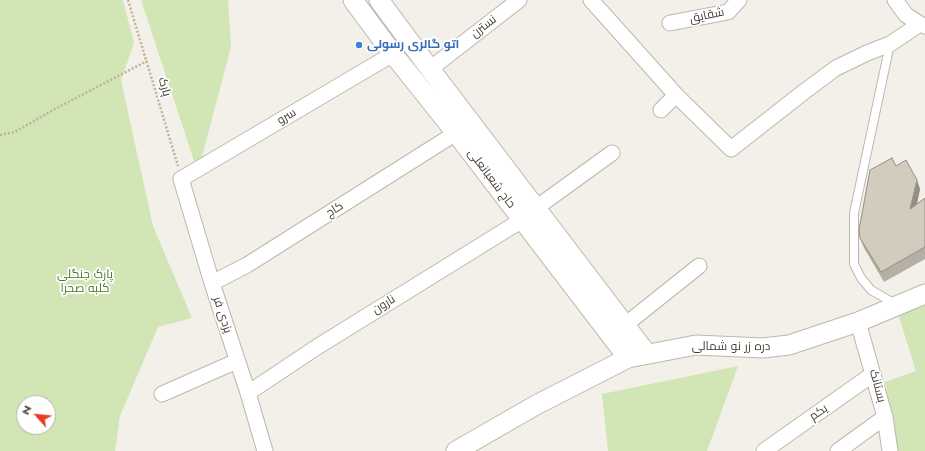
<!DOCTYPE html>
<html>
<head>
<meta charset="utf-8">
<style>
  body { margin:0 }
  #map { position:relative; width:925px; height:451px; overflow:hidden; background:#f3f0e9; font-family:Jost,sans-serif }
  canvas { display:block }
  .north { position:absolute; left:16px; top:395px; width:40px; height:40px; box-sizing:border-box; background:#fff; border:1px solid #b5b3af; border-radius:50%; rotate:297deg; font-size:11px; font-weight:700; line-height:16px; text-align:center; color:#474038 }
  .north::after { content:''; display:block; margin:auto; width:14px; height:18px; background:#eb3b28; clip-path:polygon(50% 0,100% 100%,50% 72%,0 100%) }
</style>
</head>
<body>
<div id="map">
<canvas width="925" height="451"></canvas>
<div class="north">N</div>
</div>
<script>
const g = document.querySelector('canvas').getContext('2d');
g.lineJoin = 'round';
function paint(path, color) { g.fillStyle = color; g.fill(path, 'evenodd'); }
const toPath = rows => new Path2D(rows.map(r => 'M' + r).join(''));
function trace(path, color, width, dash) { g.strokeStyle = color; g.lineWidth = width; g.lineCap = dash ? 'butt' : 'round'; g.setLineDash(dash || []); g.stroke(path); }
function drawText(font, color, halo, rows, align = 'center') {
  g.font = font + ' Jost,Cairo,sans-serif'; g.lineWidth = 3.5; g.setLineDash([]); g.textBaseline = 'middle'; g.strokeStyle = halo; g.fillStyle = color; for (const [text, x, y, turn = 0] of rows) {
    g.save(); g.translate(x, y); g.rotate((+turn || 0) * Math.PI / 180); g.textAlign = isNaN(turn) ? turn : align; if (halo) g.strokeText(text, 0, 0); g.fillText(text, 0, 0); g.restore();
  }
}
const green = toPath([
  [0,0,123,0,134,43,121,80,153,226,192,318,158,327,120,416,115,451,0,451],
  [24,403,48,403,48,427,24,427],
  [141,0,228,0,231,47,200,164,196,167],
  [925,306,925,451,898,451,885,382,916,371,898,314],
  [738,366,707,451,608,451,602,394]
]);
const path = toPath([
  [128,0,178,166],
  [0,135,15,132,53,110,147,61]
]);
const service = toPath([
  [890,44,854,213,854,264,861,278,871,290,897,305]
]);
const minor = toPath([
  [591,0,676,95,731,149,805,91,836,68,867,53,890,44,920,24],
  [895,0,906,15,920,24,925,26],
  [670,23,728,12,739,0],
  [430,69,519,0],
  [661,110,676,95],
  [536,208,612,153],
  [212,283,247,265,456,133],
  [858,322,885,417,890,451],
  [625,325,699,266],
  [248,393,317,347,522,220],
  [162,394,237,361],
  [265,451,248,393,212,283,181,179,393,54],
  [764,451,873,374],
  [838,451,885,417]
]);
const tertiary = toPath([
  [353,0,393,54,456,133,628,358],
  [379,0,430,69,647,354],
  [456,451,536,405,628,358,696,345,763,348,789,345,858,322,925,294]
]);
const wall = toPath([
  [896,166,920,189,917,204,925,198,925,259,884,282,864,248,860,238]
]);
const shadedWall = toPath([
  [917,180,920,189,914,218,910,209]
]);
const building = toPath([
  [892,158,896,166,906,160,917,180,910,209,925,198,925,247,881,272,860,238,859,230,870,170,892,158]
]);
const markers = [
  [359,45,4,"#3f7fe0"]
];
const streetNames = [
  ["شقایق",707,16,-12],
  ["نسترن",484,27,-38],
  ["پارک",164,87,74],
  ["سرو",287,117,-31],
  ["حاج شعبانعلی",491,179,53],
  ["کاج",335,210,-32],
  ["نارون",384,305,-32],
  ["یزدی فر",222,315,72],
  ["دره زر نو شمالی",731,347],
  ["بستانک",877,386,75],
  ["یکم",819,413,-35]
];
const shopNames = [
  ["اتو گالری رسولی",367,45]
];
const parkNames = [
  ["پارک جنگلی",85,275],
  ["کلبه صحرا",85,289]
];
paint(green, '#d2e5b5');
trace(service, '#beb7ac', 10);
trace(minor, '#beb7ac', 17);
trace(tertiary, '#beb7ac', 21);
trace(path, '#bfb29e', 2.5, [2, 2]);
trace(service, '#fff', 8);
trace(minor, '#fff', 15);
trace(tertiary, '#fff', 19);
paint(wall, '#b6afa4');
paint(shadedWall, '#948e86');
paint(building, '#d4cbbf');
trace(building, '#948e86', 1);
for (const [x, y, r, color] of markers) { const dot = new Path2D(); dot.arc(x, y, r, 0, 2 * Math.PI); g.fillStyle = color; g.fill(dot); trace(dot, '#fff', 1.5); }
drawText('12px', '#474038', '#fff', streetNames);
drawText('bold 12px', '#366cbe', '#fff', shopNames, 'left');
drawText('12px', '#4d752f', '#fff', parkNames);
</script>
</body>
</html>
